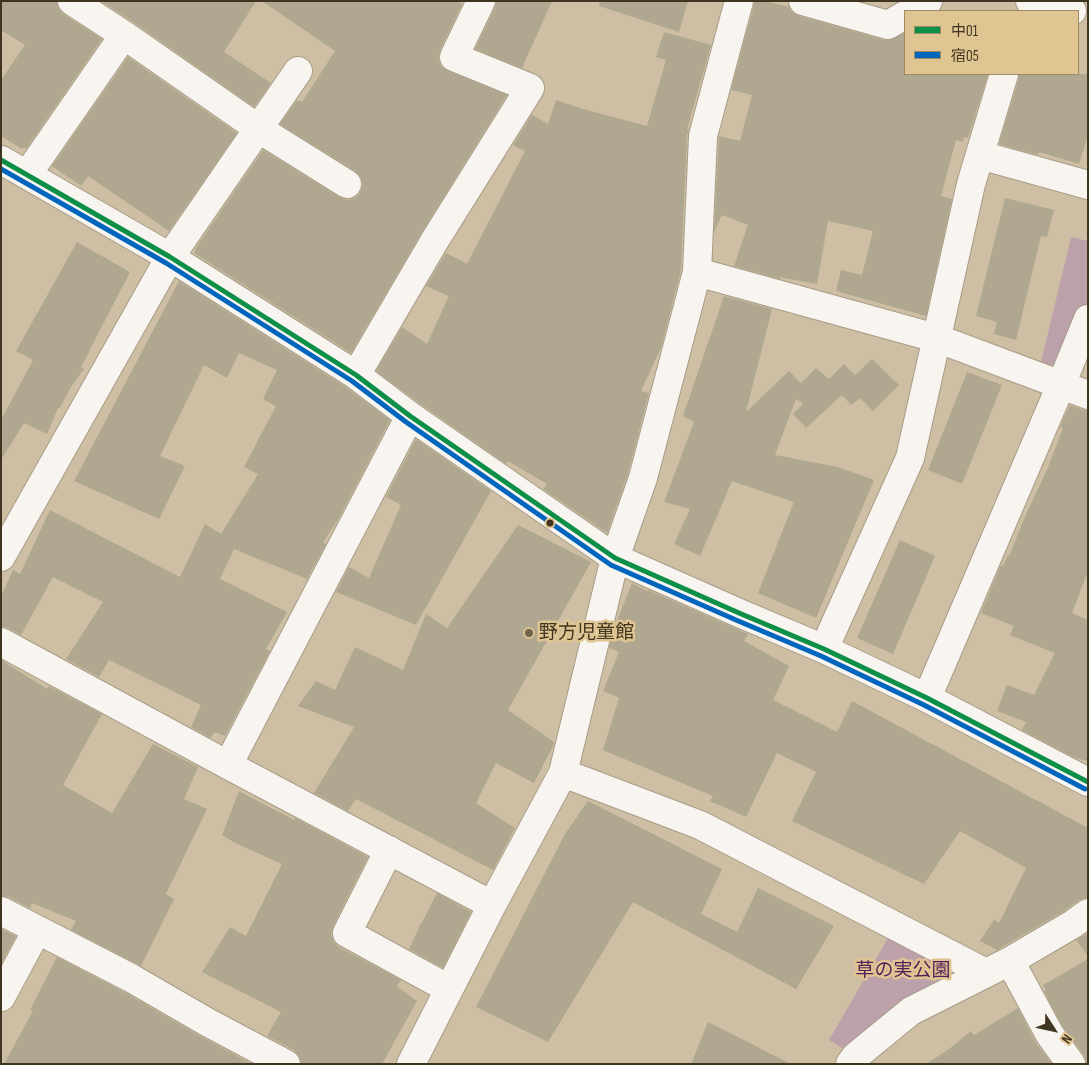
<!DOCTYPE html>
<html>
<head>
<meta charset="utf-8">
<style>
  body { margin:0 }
  #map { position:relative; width:1089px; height:1065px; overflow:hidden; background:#cebfa4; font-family:"Sofia Sans Condensed","Noto Sans JP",sans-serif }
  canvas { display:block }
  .frame { position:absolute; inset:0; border:2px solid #403520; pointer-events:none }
  .legend { position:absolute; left:904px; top:10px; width:175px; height:65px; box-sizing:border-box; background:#dfc592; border:1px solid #9f8b64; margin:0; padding:6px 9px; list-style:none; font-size:15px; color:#403520 }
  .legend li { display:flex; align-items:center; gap:10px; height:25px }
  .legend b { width:25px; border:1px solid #9f8b64 }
  .north { position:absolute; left:1029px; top:1005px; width:50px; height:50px; -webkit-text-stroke:4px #dfc592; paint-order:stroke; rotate:125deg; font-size:14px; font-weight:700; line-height:20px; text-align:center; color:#403520 }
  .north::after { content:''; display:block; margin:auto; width:18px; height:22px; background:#403520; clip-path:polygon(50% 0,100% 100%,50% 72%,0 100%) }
</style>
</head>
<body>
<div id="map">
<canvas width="1089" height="1065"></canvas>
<div class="frame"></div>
<ul class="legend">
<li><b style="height:6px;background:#0d8f47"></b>中01</li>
<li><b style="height:6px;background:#0065bd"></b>宿05</li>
</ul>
<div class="north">N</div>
</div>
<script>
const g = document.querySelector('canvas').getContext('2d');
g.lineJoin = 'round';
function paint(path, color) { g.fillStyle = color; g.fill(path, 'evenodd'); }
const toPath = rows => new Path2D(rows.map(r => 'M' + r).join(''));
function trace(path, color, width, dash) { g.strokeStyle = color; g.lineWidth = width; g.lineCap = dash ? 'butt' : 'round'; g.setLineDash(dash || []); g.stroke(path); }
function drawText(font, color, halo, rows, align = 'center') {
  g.font = font + ' "Sofia Sans Condensed","Noto Sans JP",sans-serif'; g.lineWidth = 5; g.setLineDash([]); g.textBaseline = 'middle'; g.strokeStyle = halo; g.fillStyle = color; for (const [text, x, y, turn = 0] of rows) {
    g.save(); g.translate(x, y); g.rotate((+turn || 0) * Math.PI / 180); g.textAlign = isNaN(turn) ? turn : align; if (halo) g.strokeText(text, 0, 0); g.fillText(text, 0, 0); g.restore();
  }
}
const green = toPath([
  [1071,237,1088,241,1088,305,1059,379,1039,371],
  [891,933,939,957,938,986,845,1050,829,1040]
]);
const building = toPath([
  [1,1,57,1,58,8,63,14,102,39,26,149,24,147,22,149,1,136,1,80,25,45,1,30],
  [101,1,256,1,224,52,271,83,254,107,133,22],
  [262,1,457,1,462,4,440,50,438,58,441,66,448,71,507,95,422,232,351,353,194,253,196,249,195,249,263,150,339,197,347,200,355,198,360,193,363,185,361,177,355,171,280,124,297,100,302,102,335,51],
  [496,1,552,1,522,68,475,49,495,8],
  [600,1,688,1,679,32,599,6],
  [754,1,765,1,789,7,792,12,799,16,884,40,890,40,905,33,905,74,988,74,968,138,964,137,963,142,956,140,941,196,952,199,926,316,836,291,841,270,862,275,873,231,828,221,817,284,780,277,780,279,734,266,748,225,722,215,714,232,719,136,740,141,752,95,731,90,754,5],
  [664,32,711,45,687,129,689,129,687,135,681,270,661,348,641,391,649,393,628,473,607,533,543,489,547,484,508,461,506,464,419,403,376,371,402,327,427,344,449,296,426,286,446,253,467,264,525,151,513,145,532,115,548,124,556,100,590,111,647,126,666,60,656,57],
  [128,57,237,133,169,231,88,176,81,186,52,166],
  [1019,74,1088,74,1088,135,1079,164,1039,152,1038,155,999,144,1019,78],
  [1005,198,1054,210,1047,237,1041,236,1016,340,994,334,997,322,976,316],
  [77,242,130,272,81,367,84,369,72,385,60,408,58,408,47,434,24,423,1,460,1,420,33,360,16,351],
  [179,281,347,388,390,420,339,518,323,542,326,544,307,579,234,549,220,579,287,612,266,649,270,651,225,736,214,732,211,738,191,727,201,705,109,660,99,677,66,659,103,602,53,577,21,635,8,628,1,626,1,596,13,570,20,574,50,510,180,577,205,524,221,534,258,474,244,467,276,406,263,399,277,370,239,353,227,378,204,365,160,456,185,466,159,519,74,481],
  [724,296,772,309,746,412,789,371,801,383,816,368,829,379,844,364,855,375,872,359,899,385,873,411,860,398,851,405,842,395,806,428,793,414,803,404,796,399,775,455,838,467,874,480,816,618,758,593,794,502,732,481,700,556,674,544,690,509,664,502,694,422,683,416],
  [967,372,1002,385,962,484,928,470],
  [1070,405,1083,410,1088,410,1088,571,1072,613,1088,620,1088,761,1075,758,1022,730,1026,722,997,711,1007,685,1034,695,1055,653,1010,635,1014,626,981,613,1001,565,1003,566,1008,555,1009,556,1027,512,1047,470,1063,428,1060,427],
  [416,439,491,491,416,625,336,592,349,567,369,578,401,505,386,497],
  [518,525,591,562,508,710,554,742,554,744,534,783,496,763,476,803,515,828,493,870,356,799,348,811,314,793,354,727,298,706,316,681,335,690,355,647,403,670,426,614,447,628],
  [900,540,935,556,893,654,857,638],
  [632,583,647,591,648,590,748,634,744,641,789,666,773,700,837,732,852,701,1088,828,1088,898,1079,900,1064,911,997,950,980,941,994,919,999,923,1026,868,960,831,924,884,792,821,816,772,777,753,746,817,710,801,713,796,603,750,619,698,603,691,619,652,609,648,613,631],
  [1,660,47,689,49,686,102,714,63,785,112,813,153,744,198,767,184,799,207,809,166,894,174,899,141,966,71,930,76,921,32,903,30,908,8,897,1,896],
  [239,791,294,820,295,818,368,857,333,926,331,934,334,942,339,947,401,980,397,986,417,1001,382,1064,302,1064,299,1056,294,1050,267,1036,281,1012,202,972,230,927,246,936,282,864,235,843,222,835],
  [588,801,722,869,701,914,737,932,758,888,834,926,796,989,633,902,548,1042,476,1007,565,834],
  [437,893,471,912,443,968,409,949,421,923,422,923],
  [1,929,16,936,1,964],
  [1088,933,1088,956,1076,940],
  [57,957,124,992,200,1036,252,1064,4,1064,33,1011,30,1010],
  [1088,959,1088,1064,1086,1064,1084,1055,1063,1027,1044,991,1046,990,1043,985],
  [1018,1008,1036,1043,1052,1064,926,1064,949,1049,971,1031,974,1035],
  [708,1022,791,1064,691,1064]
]);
const street = toPath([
  [72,1,124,35,259,129,347,184],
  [803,1,888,25,905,15],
  [1030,1,1072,11],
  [911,11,928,1],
  [980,155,1088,185],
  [1,160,170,257,356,375,410,416,615,558,739,613,824,649,927,698,1088,782],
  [27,175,124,35],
  [697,272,936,338,1088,395],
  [356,375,435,240,530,88,454,57,481,1],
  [1,557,170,257,298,71],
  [1,642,228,765,492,905],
  [824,649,910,458,971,184,1004,74],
  [927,698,1061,385,1088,319],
  [228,765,410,416],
  [563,773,700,825,986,973],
  [389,850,347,933,449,989],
  [1,911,131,978,207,1022,286,1064],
  [1010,961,1050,1035,1071,1064],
  [1,997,37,930],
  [411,1064,492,905,563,773,615,558,643,478,697,272,703,136,739,1],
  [850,1064,856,1056,911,1011,1010,961,1073,924,1088,913]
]);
const bus1 = toPath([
  [1,160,170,257,356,375,410,416,615,558,739,613,824,649,927,698,1088,782]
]);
const bus2 = toPath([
  [1,169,166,263,352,381,406,422,611,565,736,620,821,656,924,705,1085,789]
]);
const markers = [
  [550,523,4.5,"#403520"],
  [529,633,5,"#72654e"]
];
const poiNames = [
  ["野方児童館",539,633]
];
const parkNames = [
  ["草の実公園",903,971]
];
paint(green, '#bca1ab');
paint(building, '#afa78f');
trace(street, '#a89c87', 30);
trace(street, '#f8f5f1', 28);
trace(bus1, '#0d8f47', 5);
trace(bus2, '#0065bd', 5);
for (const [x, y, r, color] of markers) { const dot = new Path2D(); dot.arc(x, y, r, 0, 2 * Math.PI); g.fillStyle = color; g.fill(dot); trace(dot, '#dfc592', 2); }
drawText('19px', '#403520', '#dfc592', poiNames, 'left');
drawText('19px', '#541d5a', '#dfc592', parkNames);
</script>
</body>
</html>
